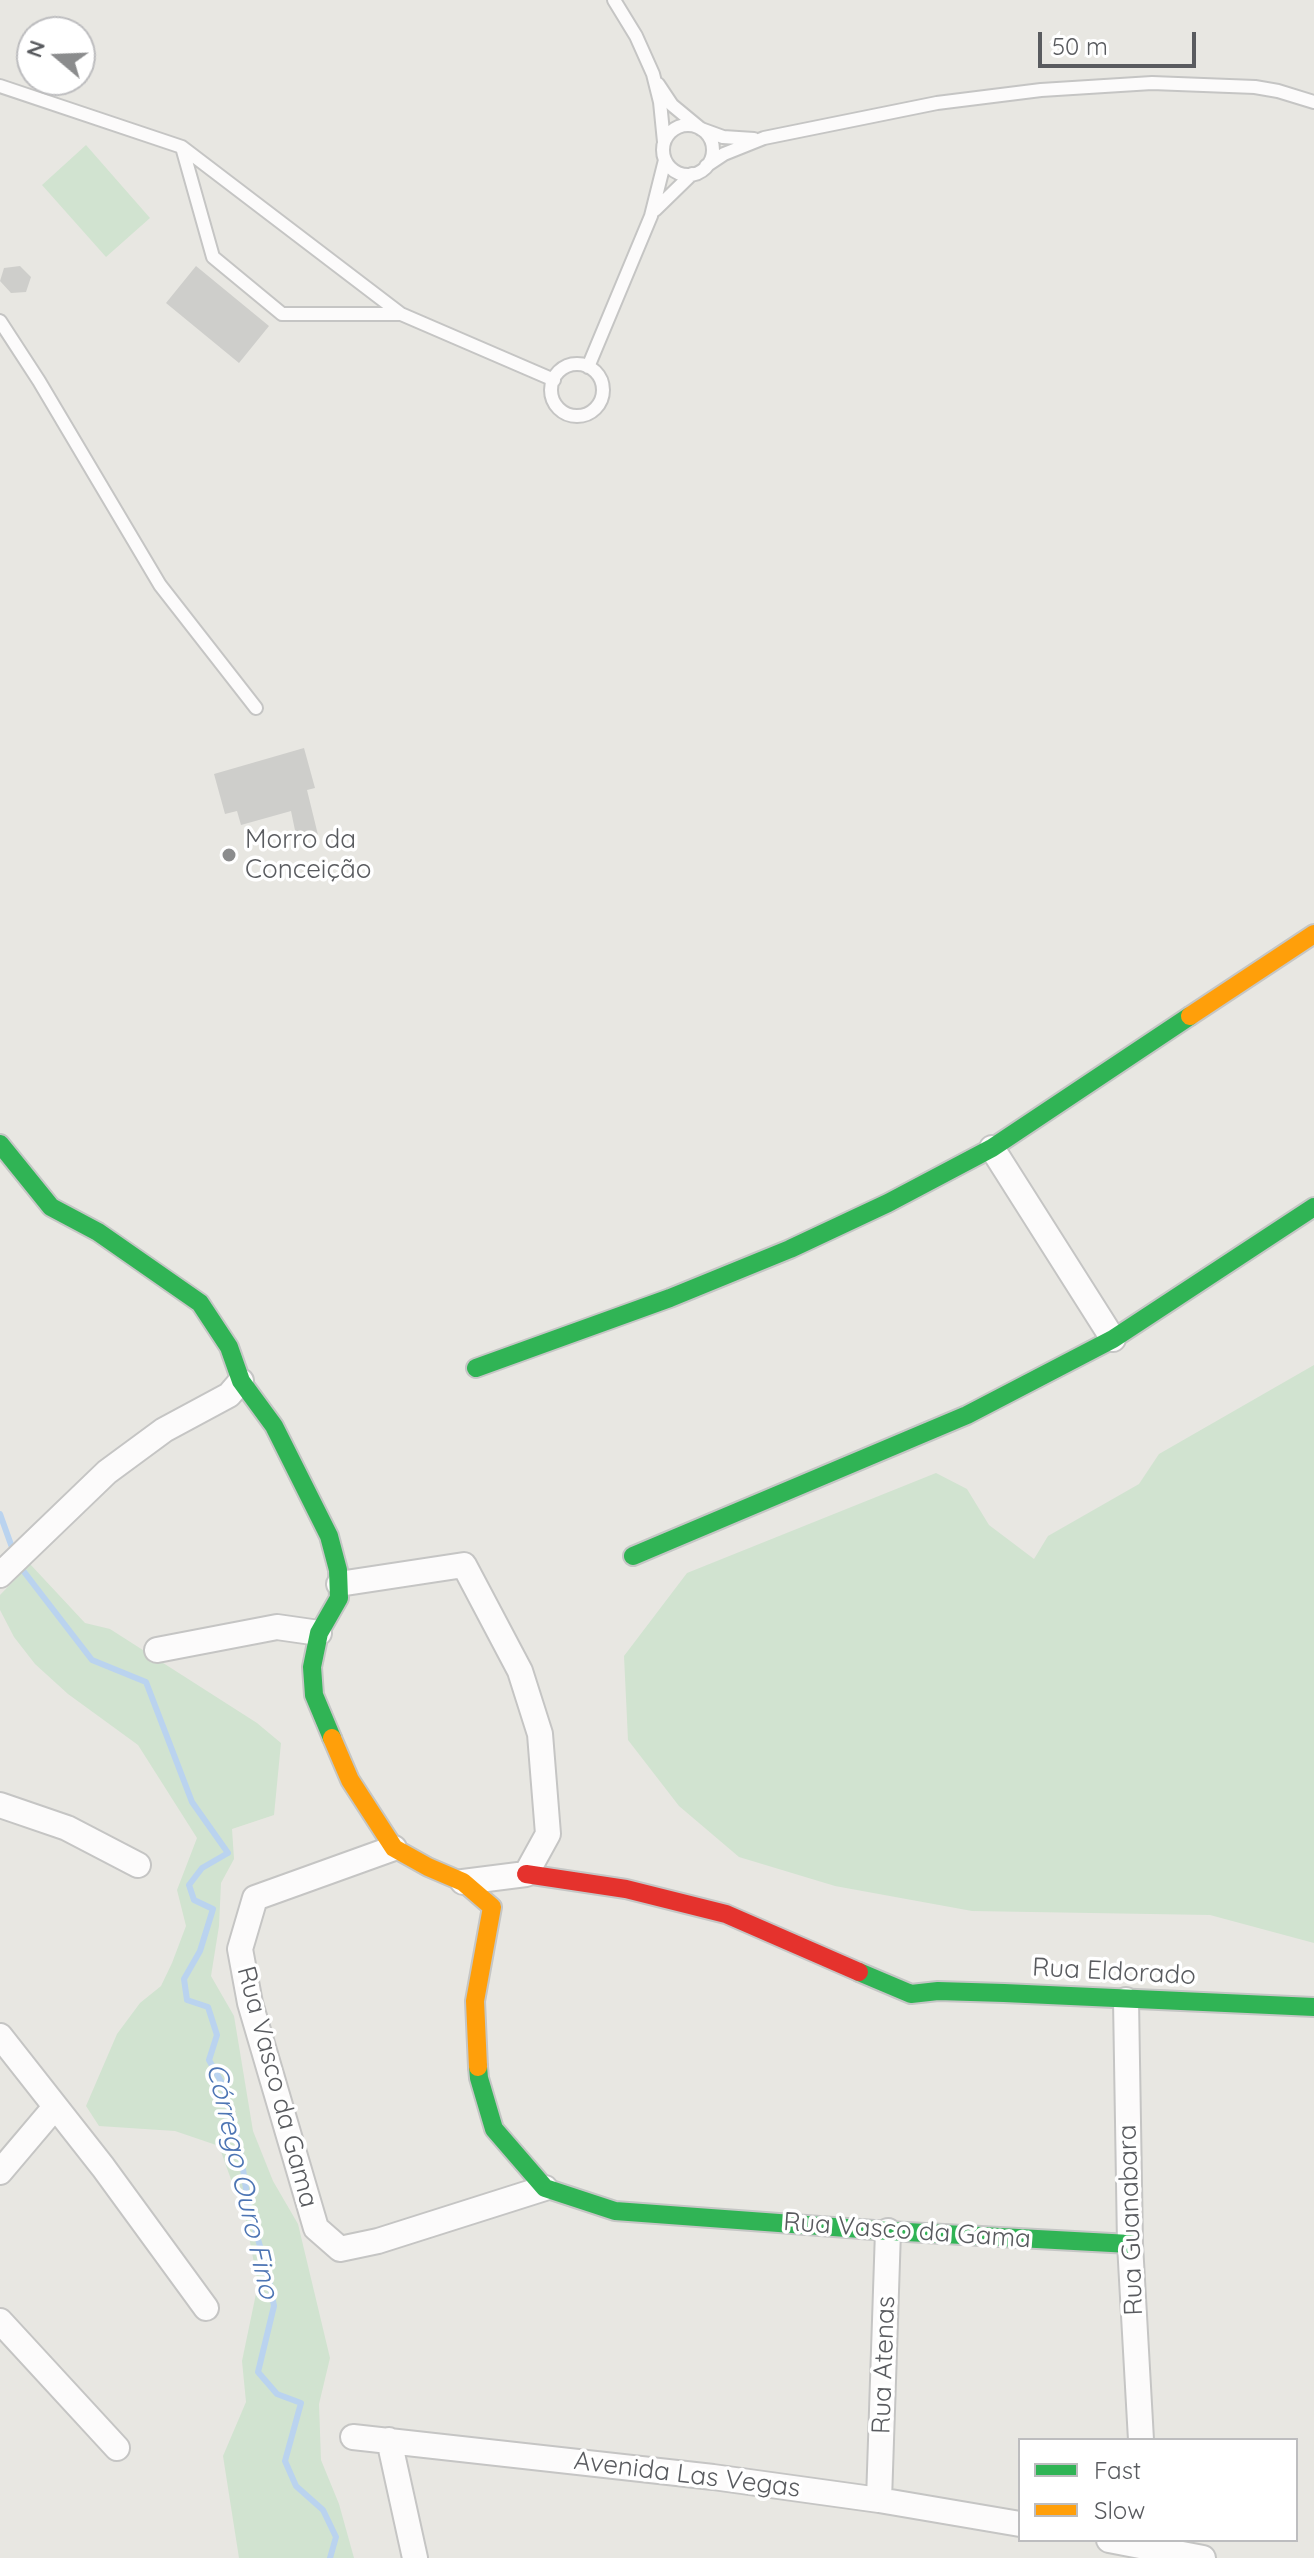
<!DOCTYPE html>
<html>
<head>
<meta charset="utf-8">
<style>
  body { margin:0 }
  #map { position:relative; width:1314px; height:2558px; overflow:hidden; background:#e8e7e2; font-family:Quicksand,sans-serif }
  canvas { display:block }
  .legend { position:absolute; left:1018px; top:2438px; width:280px; height:104px; box-sizing:border-box; background:#fff; border:2px solid #bdbdbf; margin:0; padding:10px 14px; list-style:none; font-size:24px; color:#595b5f }
  .legend li { display:flex; align-items:center; gap:16px; height:40px }
  .legend b { width:40px; border:2px solid #bdbdbf }
  .north { position:absolute; left:16px; top:16px; width:80px; height:80px; box-sizing:border-box; background:#fff; border:2px solid #bdbdbf; border-radius:50%; rotate:289deg; font-size:22px; font-weight:700; line-height:32px; text-align:center; color:#595b5f }
  .north::after { content:''; display:block; margin:auto; width:28px; height:36px; background:#8b8c8d; clip-path:polygon(50% 0,100% 100%,50% 72%,0 100%) }
  .scale { position:absolute; left:1038px; top:32px; width:158px; height:36px; box-sizing:border-box; border:4px solid #595b5f; border-top:0; padding-left:10px; font-size:24px; line-height:28px; white-space:nowrap; color:#595b5f; -webkit-text-stroke:6px #fff; paint-order:stroke }
</style>
</head>
<body>
<div id="map">
<canvas width="1314" height="2558"></canvas>
<ul class="legend">
<li><b style="height:10px;background:#30b455"></b>Fast</li>
<li><b style="height:10px;background:#ff9f0a"></b>Slow</li>
</ul>
<div class="north">N</div>
<div class="scale">50 m</div>
</div>
<script>
const g = document.querySelector('canvas').getContext('2d');
g.lineJoin = 'round';
function paint(path, color) { g.fillStyle = color; g.fill(path, 'evenodd'); }
const toPath = rows => new Path2D(rows.map(r => 'M' + r).join(''));
function trace(path, color, width, dash) { g.strokeStyle = color; g.lineWidth = width; g.lineCap = dash ? 'butt' : 'round'; g.setLineDash(dash || []); g.stroke(path); }
function drawText(font, color, halo, rows, align = 'center') {
  g.font = font + ' Quicksand,sans-serif'; g.lineWidth = 7; g.setLineDash([]); g.textBaseline = 'middle'; g.strokeStyle = halo; g.fillStyle = color; for (const [text, x, y, turn = 0] of rows) {
    g.save(); g.translate(x, y); g.rotate((+turn || 0) * Math.PI / 180); g.textAlign = isNaN(turn) ? turn : align; if (halo) g.strokeText(text, 0, 0); g.fillText(text, 0, 0); g.restore();
  }
}
const green = toPath([
  [86,145,150,218,106,257,42,185],
  [1314,1365,1314,1943,1210,1915,972,1911,835,1886,739,1857,679,1806,628,1740,624,1656,687,1573,936,1473,967,1489,989,1525,1034,1559,1048,1536,1139,1484,1159,1454],
  [30,1564,85,1623,110,1629,257,1723,281,1743,274,1815,232,1829,234,1859,221,1883,219,1926,211,1976,234,2016,253,2131,273,2181,298,2224,330,2358,319,2404,321,2460,339,2504,354,2558,239,2558,223,2456,246,2402,242,2361,258,2284,246,2221,219,2146,175,2131,99,2126,86,2106,117,2034,140,2003,161,1986,172,1963,186,1926,177,1890,197,1838,138,1745,68,1694,35,1664,14,1637,0,1610,0,1595]
]);
const stream = toPath([
  [0,1514,14,1553],
  [18,1564,92,1660,146,1682,192,1802,228,1853,202,1868,189,1885,194,1900,213,1909,200,1951,184,1979,187,2000,208,2007,217,2035,209,2060,223,2085,240,2150,249,2208,268,2274,274,2306,258,2372,277,2394,301,2403,285,2461,296,2486,323,2510,336,2537,330,2558]
]);
const building = toPath([
  [20,266,31,277,26,292,11,293,0,281,4,268],
  [196,266,269,326,239,363,166,303],
  [304,748,315,788,307,790,318,835,297,840,291,811,241,825,237,811,225,814,214,774]
]);
const lane = toPath([
  [614,0,636,36,653,74,660,102,664,142],
  [658,84,672,105,701,129,723,137,754,139],
  [0,86,182,147,401,314,554,380],
  '663 150a25 25 0 1 1 50 0a25 25 0 1 1-50 0Z',
  [182,147,213,257,282,314,401,314],
  [706,166,724,154,764,138,937,103,1041,90,1152,83,1255,87,1278,91,1314,102],
  [655,210,692,174],
  [0,321,39,381,160,585,256,708],
  '551 390a26 26 0 1 1 52 0a26 26 0 1 1-52 0Z',
  [588,367,651,216,665,160]
]);
const street = toPath([
  [992,1148,1113,1339],
  [0,1575,107,1472,164,1430,229,1395,241,1381],
  [339,1584,464,1565,520,1671,540,1734,548,1834,526,1874,463,1882],
  [157,1650,277,1627,319,1633],
  [0,1805,67,1828,138,1865],
  [394,1848,255,1898,240,1949,250,2003,316,2228,340,2249,378,2241,545,2188],
  [1126,2000,1130,2244,1141,2440],
  [0,2036,103,2167,206,2308],
  [0,2172,55,2107],
  [0,2321,117,2448],
  [353,2437,713,2477,879,2500,1020,2524],
  [389,2440,415,2558],
  [879,2500,888,2231],
  [1109,2540,1203,2558]
]);
const fast = toPath([
  [0,1144,51,1207,98,1232,200,1303,229,1347,241,1381,274,1426,329,1536,338,1570,339,1598,319,1633,312,1667,314,1695,332,1738],
  [476,1368,670,1298,790,1249,888,1203,992,1148,1190,1016],
  [633,1556,967,1415,1113,1339,1314,1207],
  [859,1972,911,1994,938,1991,1004,1993,1314,2007],
  [478,2067,479,2078,494,2129,545,2188,615,2211,888,2231,1130,2244]
]);
const slow = toPath([
  [1190,1016,1314,934],
  [332,1738,350,1780,394,1848,428,1867,463,1882,492,1907,475,2001,478,2067]
]);
const jam = toPath([
  [526,1874,626,1889,726,1914,859,1972]
]);
const markers = [
  [229,855,8,"#8b8c8d"]
];
const poiNames = [
  ["Morro da",245,840],
  ["Conceição",245,870]
];
const streetNames = [
  ["Rua Eldorado",1114,1972,3],
  ["Rua Vasco da Gama",277,2087,75],
  ["Rua Guanabara",1131,2220,-92],
  ["Rua Vasco da Gama",907,2231,4],
  ["Rua Atenas",884,2365,-88],
  ["Avenida Las Vegas",687,2475,7]
];
const waterNames = [
  ["Córrego Ouro Fino",242,2181,77]
];
paint(green, '#d1e3d0');
trace(stream, '#bad3ef', 6);
paint(building, '#cececb');
trace(lane, '#c5c5c4', 16);
trace(street, '#c5c5c4', 28);
trace(fast, '#c5c6c5', 22);
trace(slow, '#c5c6c5', 22);
trace(jam, '#c5c6c5', 22);
trace(lane, '#fcfbfb', 12);
trace(street, '#fcfbfb', 24);
trace(fast, '#30b455', 18);
trace(slow, '#ff9f0a', 18);
trace(jam, '#e5322d', 18);
for (const [x, y, r, color] of markers) { const dot = new Path2D(); dot.arc(x, y, r, 0, 2 * Math.PI); g.fillStyle = color; g.fill(dot); trace(dot, '#fff', 3); }
drawText('26px', '#595b5f', '#fff', poiNames, 'left');
drawText('26px', '#595b5f', '#fff', streetNames);
drawText('italic 28px', '#4d75b4', '#fff', waterNames);
</script>
</body>
</html>
